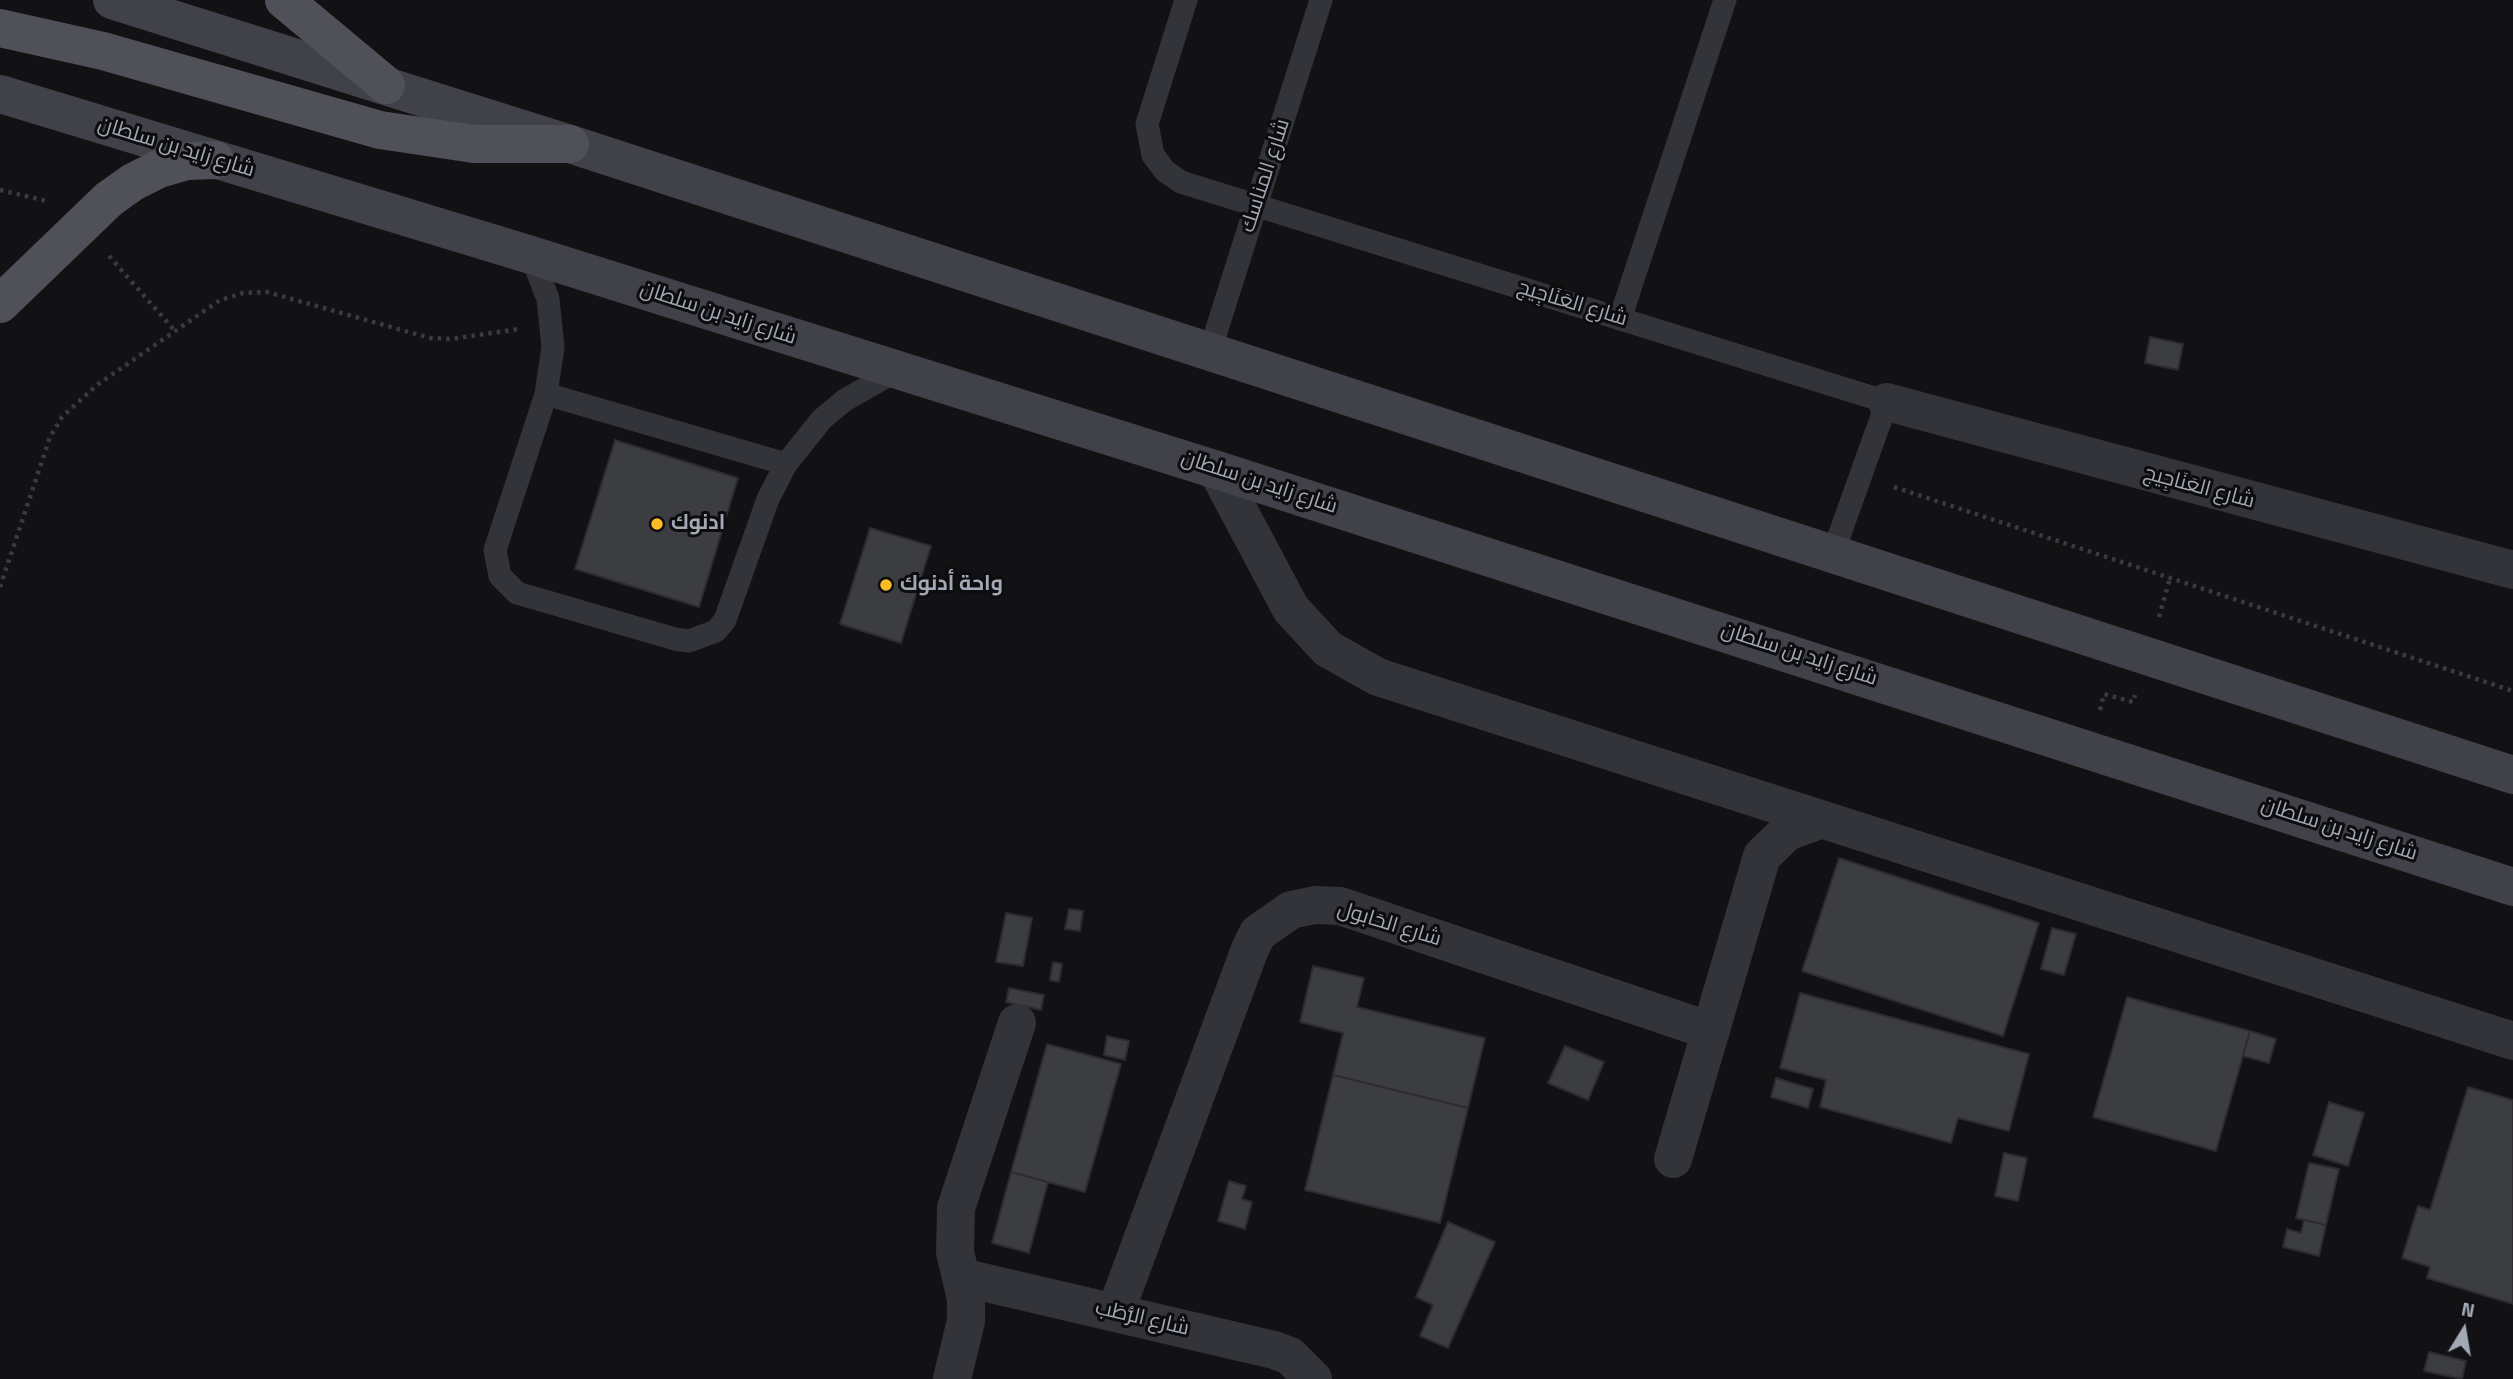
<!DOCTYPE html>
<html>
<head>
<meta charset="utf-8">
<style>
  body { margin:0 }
  #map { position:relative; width:2513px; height:1379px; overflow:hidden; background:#121214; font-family:"Titillium Web",sans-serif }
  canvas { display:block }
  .north { position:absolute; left:2429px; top:1295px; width:70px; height:70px; -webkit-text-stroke:5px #0d0d0f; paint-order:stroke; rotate:11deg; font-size:19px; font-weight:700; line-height:28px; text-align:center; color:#a3a8b5 }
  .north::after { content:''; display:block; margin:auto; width:24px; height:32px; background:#a3a8b5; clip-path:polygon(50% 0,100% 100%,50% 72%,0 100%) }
</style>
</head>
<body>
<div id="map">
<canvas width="2513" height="1379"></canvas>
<div class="north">N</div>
</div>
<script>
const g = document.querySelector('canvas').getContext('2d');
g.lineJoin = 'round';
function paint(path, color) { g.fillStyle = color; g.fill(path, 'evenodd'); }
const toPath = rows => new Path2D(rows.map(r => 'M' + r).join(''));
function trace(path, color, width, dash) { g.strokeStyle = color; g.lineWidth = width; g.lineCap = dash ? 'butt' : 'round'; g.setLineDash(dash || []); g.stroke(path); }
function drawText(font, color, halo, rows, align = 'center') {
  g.font = font + ' "Titillium Web",Cairo,sans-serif'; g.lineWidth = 6; g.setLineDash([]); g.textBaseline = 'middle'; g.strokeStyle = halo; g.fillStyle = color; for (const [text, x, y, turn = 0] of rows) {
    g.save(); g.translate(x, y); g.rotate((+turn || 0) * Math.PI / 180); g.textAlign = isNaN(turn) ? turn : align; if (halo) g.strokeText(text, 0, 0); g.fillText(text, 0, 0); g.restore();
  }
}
const building = toPath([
  [2150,337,2183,344,2178,370,2145,363,2150,337],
  [615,440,738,478,699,607,575,569,615,440],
  [870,528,931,546,901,643,840,624,870,528],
  [1839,858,2039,923,2003,1036,1802,971,1839,858],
  [1069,909,1083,911,1080,931,1065,929,1069,909],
  [1006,913,1032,918,1023,966,996,962,1006,913],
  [2052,928,2076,934,2064,975,2041,969,2052,928],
  [1053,962,1062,964,1059,982,1050,980,1053,962],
  [1313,966,1364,978,1357,1007,1485,1038,1468,1108,1333,1075,1343,1033,1300,1022,1313,966],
  [1009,988,1044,995,1041,1010,1006,1002,1009,988],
  [1800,993,2029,1054,2009,1131,1958,1118,1951,1143,1820,1107,1826,1080,1780,1068,1800,993],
  [2127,997,2250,1031,2216,1151,2093,1117,2127,997],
  [2250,1031,2276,1039,2269,1063,2243,1056,2250,1031],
  [1107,1036,1129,1041,1125,1060,1104,1055,1107,1036],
  [1047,1044,1121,1064,1085,1192,1011,1172,1047,1044],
  [1565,1046,1604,1062,1588,1100,1548,1083,1565,1046],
  [1333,1075,1468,1108,1440,1223,1305,1190,1333,1075],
  [1776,1078,1813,1089,1808,1108,1771,1097,1776,1078],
  [2468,1087,2513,1100,2513,1304,2427,1278,2430,1267,2402,1258,2418,1206,2430,1210,2468,1087],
  [2329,1102,2364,1113,2348,1166,2313,1155,2329,1102],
  [2004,1153,2027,1158,2018,1201,1995,1196,2004,1153],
  [2309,1163,2339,1169,2326,1225,2296,1218,2309,1163],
  [1011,1172,1048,1182,1029,1253,992,1243,1011,1172],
  [1229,1181,1246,1186,1242,1199,1252,1202,1245,1229,1218,1221,1229,1181],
  [2304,1220,2326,1225,2319,1256,2283,1247,2287,1229,2301,1233,2304,1220],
  [1448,1222,1495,1242,1448,1348,1420,1336,1433,1305,1416,1297,1448,1222],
  [2429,1352,2466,1361,2462,1379,2424,1371,2429,1352]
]);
const path = toPath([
  [0,190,47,201],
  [109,256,175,331],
  [1894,487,2513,691],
  [0,587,50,437,62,417,97,385,220,300,243,293,267,292,430,338,452,339,518,329],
  [2159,617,2170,578],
  [2100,710,2104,694,2133,702,2135,695]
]);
const service = toPath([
  [1186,0,1147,124,1153,155,1165,171,1181,182,1887,402,1833,553],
  [531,255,548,299,553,347,546,394,495,550,500,576,517,593,675,639,689,641,716,631,725,620,768,499,786,464,822,419,845,400,896,371],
  [1620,319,1725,0],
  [1210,351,1321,0],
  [546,394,786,464]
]);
const minor = toPath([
  [1887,402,2513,570],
  [1217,470,1291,609,1328,649,1378,677,2513,1041],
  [1673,1159,1762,856,1787,832,1820,820],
  [961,1277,1274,1350,1290,1356,1313,1379],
  [1115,1313,1250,949,1258,933,1291,910,1315,905,1340,906,1711,1031],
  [952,1379,966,1321,966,1299,955,1252,956,1208,1017,1023]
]);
const secondary = toPath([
  [112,0,570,144,2513,775],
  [0,94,531,255,1217,470,2513,887]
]);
const primary = toPath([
  [284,0,386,85],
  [0,28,103,51,380,130,474,144,570,144],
  [0,304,109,199,133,182,159,169,187,161,215,160]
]);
const markers = [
  [657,524,7,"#fabc24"],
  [886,585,7,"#fabc24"]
];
const streetNames = [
  ["شارع زايد بن سلطان",176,148,17],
  ["شارع المناسك",1266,176,-72],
  ["شارع العَنَاجِيج",1572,304,17],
  ["شارع زايد بن سلطان",718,314,18],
  ["شارع زايد بن سلطان",1259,483,18],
  ["شارع العَنَاجِيج",2199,488,15],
  ["شارع زايد بن سلطان",1799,655,18],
  ["شارع زايد بن سلطان",2339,830,18],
  ["شارع الحَابول",1389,925,17],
  ["شارع الرُّطَب",1142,1319,13]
];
const poiNames = [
  ["ادنوك",671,524],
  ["واحة أدنوك",900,585]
];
paint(building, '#3c3d41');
trace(building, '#2c2c30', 2);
trace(path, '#393b40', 4.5, [3.5, 5]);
trace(service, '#333439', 23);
trace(minor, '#333439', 38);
trace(secondary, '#414249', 38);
trace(primary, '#4f5058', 38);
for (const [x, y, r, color] of markers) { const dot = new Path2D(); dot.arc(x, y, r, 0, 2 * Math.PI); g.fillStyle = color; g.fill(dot); trace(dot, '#0d0d0f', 2.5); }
drawText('21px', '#a3a8b5', '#0d0d0f', streetNames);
drawText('bold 21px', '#a3a8b5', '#0d0d0f', poiNames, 'left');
</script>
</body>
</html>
